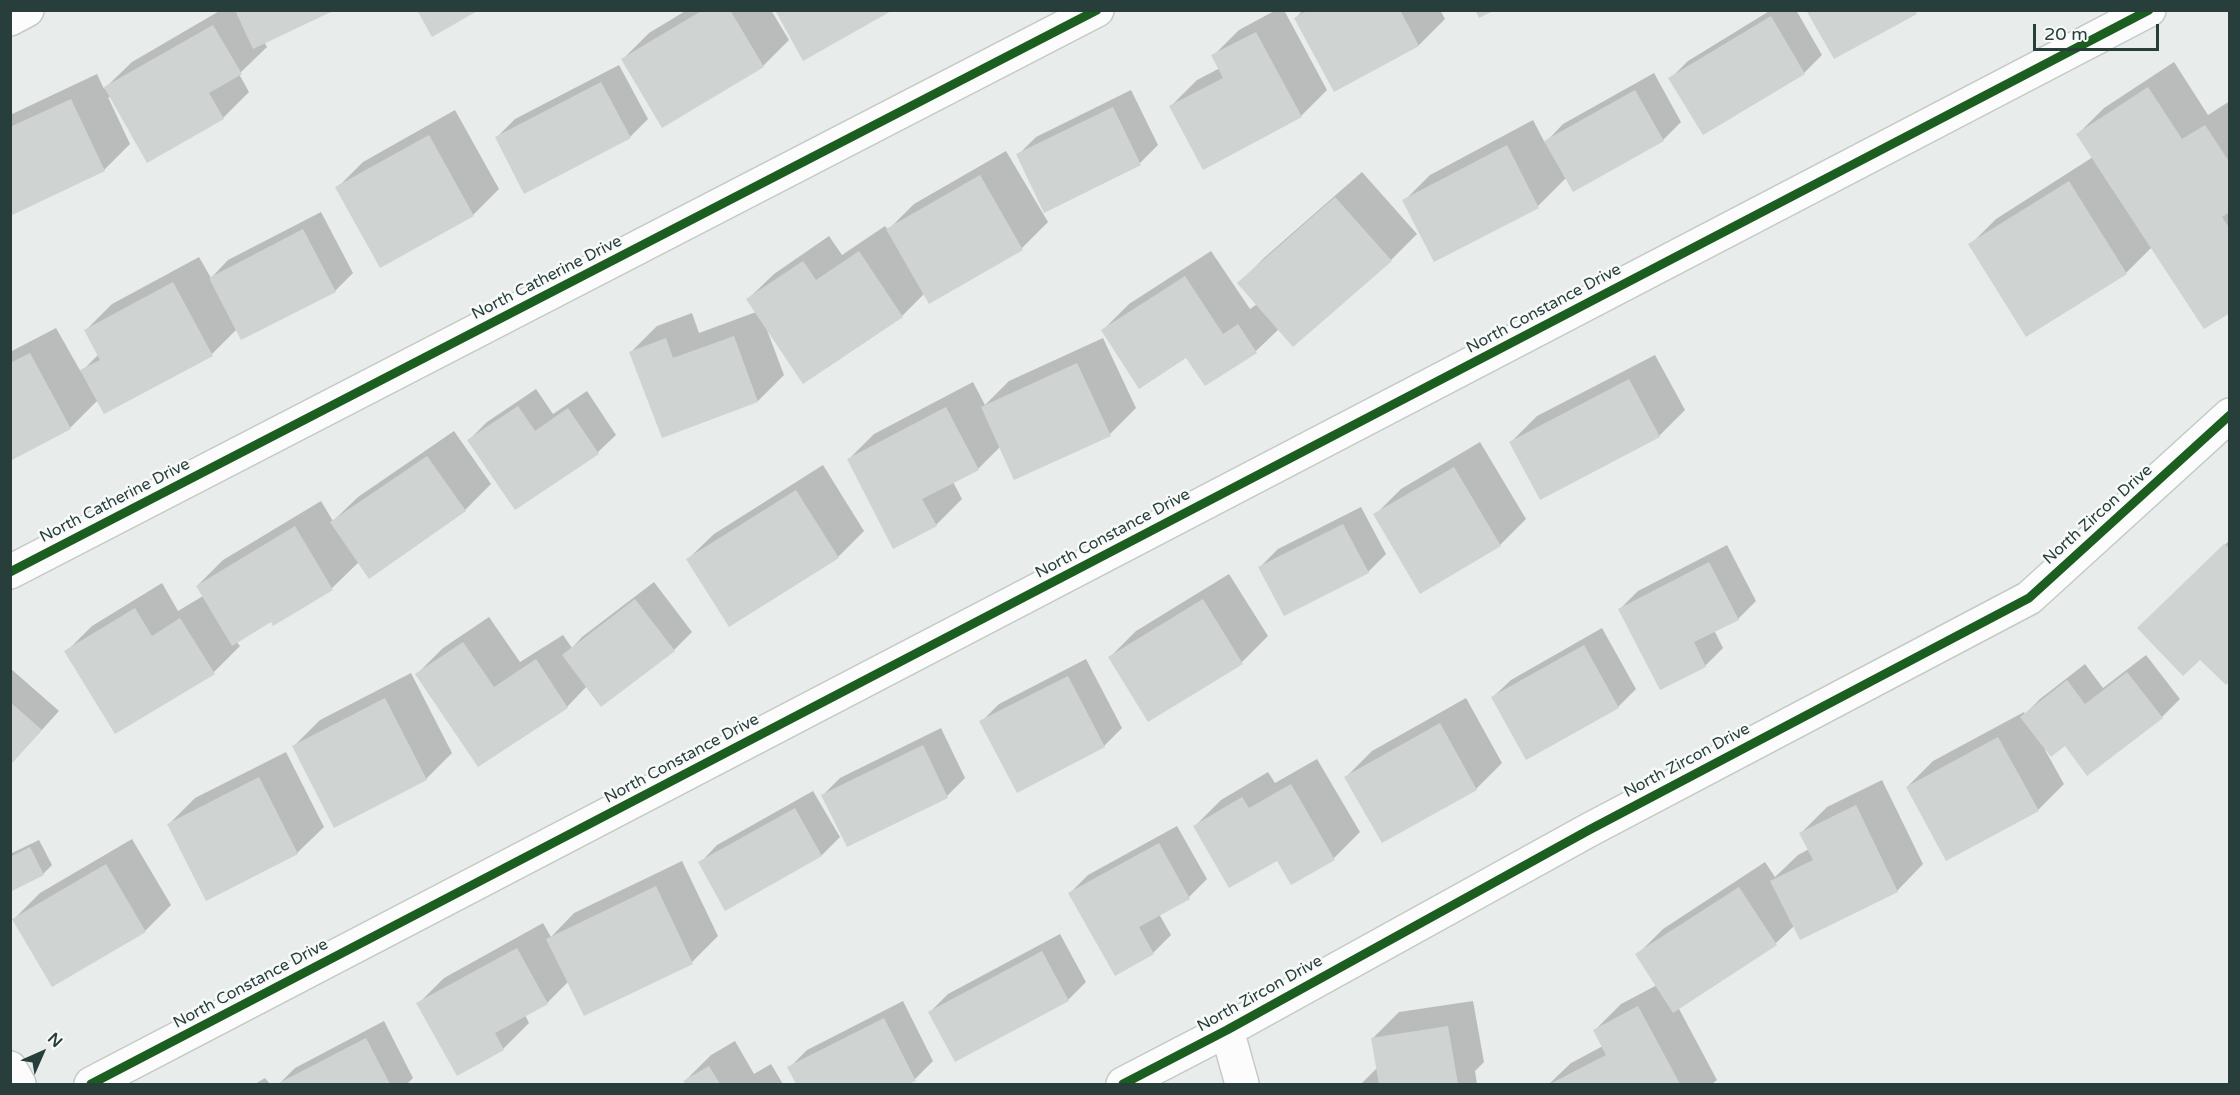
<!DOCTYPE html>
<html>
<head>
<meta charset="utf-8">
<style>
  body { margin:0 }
  #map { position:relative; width:2240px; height:1095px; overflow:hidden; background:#e8ecea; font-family:"Varela Round",sans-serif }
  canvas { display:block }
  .frame { position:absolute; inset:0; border:12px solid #273e3b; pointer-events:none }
  .north { position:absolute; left:12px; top:1023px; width:60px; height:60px; -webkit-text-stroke:4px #f7faf9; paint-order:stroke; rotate:45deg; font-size:16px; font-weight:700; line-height:24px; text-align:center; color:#273e3b }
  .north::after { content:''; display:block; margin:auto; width:21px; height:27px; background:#273e3b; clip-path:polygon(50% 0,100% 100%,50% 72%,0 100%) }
  .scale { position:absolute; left:2033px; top:24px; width:126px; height:27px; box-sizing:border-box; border:3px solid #273e3b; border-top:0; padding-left:8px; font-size:18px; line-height:21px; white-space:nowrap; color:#273e3b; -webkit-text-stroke:4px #f7faf9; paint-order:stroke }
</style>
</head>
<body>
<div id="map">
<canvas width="2240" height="1095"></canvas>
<div class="frame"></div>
<div class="north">N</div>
<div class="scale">20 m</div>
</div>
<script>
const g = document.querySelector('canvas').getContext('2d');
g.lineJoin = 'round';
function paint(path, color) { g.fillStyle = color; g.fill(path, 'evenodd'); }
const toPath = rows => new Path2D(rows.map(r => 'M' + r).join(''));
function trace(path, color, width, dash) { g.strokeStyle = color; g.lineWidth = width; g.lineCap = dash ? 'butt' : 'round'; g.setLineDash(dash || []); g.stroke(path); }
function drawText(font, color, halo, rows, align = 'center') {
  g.font = font + ' "Varela Round",sans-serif'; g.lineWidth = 5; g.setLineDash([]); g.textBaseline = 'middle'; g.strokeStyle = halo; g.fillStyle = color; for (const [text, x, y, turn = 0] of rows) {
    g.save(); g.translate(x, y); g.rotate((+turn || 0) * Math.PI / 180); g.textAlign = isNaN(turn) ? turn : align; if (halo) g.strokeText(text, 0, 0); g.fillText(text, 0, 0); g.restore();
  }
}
const shadow = toPath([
  [221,10,331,10,264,42,267,47,239,74,249,92,223,118,108,97,130,144,104,170,10,214,10,115,97,74,104,89,132,62],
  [687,10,771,10,789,40,763,66,623,59,649,33],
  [1276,10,1284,10,1327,90,1301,116,1171,106,1197,80,1220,68,1213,56,1239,30],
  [1303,10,1440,10,1445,19,1419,45,1335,90,1296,18],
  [1771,10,1796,10,1822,55,1804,73,1703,133,1670,79,1688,61],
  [2174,62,2208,115,2230,101,2230,311,2152,247,2126,273,2026,335,1970,245,1996,219,2093,157,2078,134,2104,108],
  [619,65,648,119,630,137,497,137,515,119],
  [1654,73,1681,122,1663,140,1566,178,1538,206,1434,260,1404,201,1430,175,1533,120,1545,143,1563,124],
  [1131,90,1158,145,1140,163,1045,211,1018,155,1036,137],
  [455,110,499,189,473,215,337,188,363,162],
  [1006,151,1048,222,1022,248,925,293,902,316,767,330,784,375,758,401,631,352,657,326,692,313,699,333,756,312,748,299,774,274,829,236,842,255,885,226,888,230,914,204],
  [1362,172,1417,234,1391,260,1279,329,1256,351,1186,356,1103,330,1129,304,1211,251,1250,309,1257,304,1239,283,1265,257],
  [321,212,353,273,335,291,237,329,212,354,98,400,70,428,10,460,10,352,56,328,81,372,99,354,86,330,112,304,199,257,211,278,228,260],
  [1103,338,1136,408,1110,434,1015,478,1001,446,978,469,953,482,962,499,936,525,848,460,874,434,973,382,985,405,1009,381],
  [1655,355,1685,410,1659,436,1511,442,1537,416],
  [536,389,553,414,587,391,616,435,598,452,515,508,469,440,487,422],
  [454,431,491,484,465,510,359,562,332,588,274,624,272,620,236,641,240,646,214,672,66,652,92,626,162,583,178,611,203,596,197,586,223,560,321,501,333,521,358,497],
  [1480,442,1526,519,1500,545,1375,515,1401,489],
  [823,465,864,531,838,557,688,559,714,534],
  [1361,507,1386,554,1368,572,1260,567,1278,549],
  [2230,540,2230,679,2165,602],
  [1727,545,1756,601,1738,619,1714,630,1723,648,1705,666,1620,609,1638,591],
  [1229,574,1268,636,1242,662,1110,657,1136,631],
  [654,582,692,632,674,650,601,705,587,686,567,707,417,674,443,648,489,617,520,662,563,635,572,648,582,637],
  [1602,628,1636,689,1618,707,1493,697,1511,680],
  [2146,655,2180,699,2162,717,2045,750,2064,784,2038,810,1907,787,1933,761,2024,712,2025,714,2040,699,2085,664,2103,688],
  [1086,659,1122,728,1104,746,981,722,999,704],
  [10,668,59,711,10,765],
  [411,673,452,753,426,779,335,826,294,746,320,720],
  [1466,698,1502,763,1476,789,1382,841,1346,777,1372,751],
  [941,728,965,778,947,796,847,845,822,796,840,778],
  [286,752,324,827,297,853,207,899,169,824,195,798],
  [1317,759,1360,832,1334,858,1292,883,1277,859,1195,826,1221,800,1268,772,1275,783],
  [1882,780,1923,864,1897,891,1800,938,1794,926,1776,943,1678,1007,1717,1080,1712,1084,1549,1084,1571,1063,1603,1046,1595,1030,1621,1004,1657,985,1637,955,1663,929,1765,862,1775,877,1798,855,1809,849,1801,833,1827,807],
  [813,791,840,837,822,855,726,909,700,863,717,845],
  [1177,826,1207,879,1189,897,1159,914,1171,935,1153,953,1070,893,1088,875],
  [132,839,171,905,145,931,14,919,40,893],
  [39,840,52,865,43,874,10,890,10,854],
  [682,861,718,936,692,962,569,981,547,1003,525,1015,529,1023,503,1049,418,1004,444,978,543,923,551,937,574,913],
  [1060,934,1086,982,1068,1000,930,1012,948,994],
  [903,1001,933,1061,915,1079,905,1084,798,1084,789,1068,807,1050],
  [1473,1001,1484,1062,1475,1071,1477,1084,1361,1084,1377,1068,1373,1038,1399,1012],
  [384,1021,413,1078,407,1084,279,1084,295,1068],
  [735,1041,754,1074,771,1064,783,1084,687,1084,685,1081,711,1055],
  [265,1078,270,1084,255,1084]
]);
const building = toPath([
  [235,10,335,10,253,49],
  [417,10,479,10,432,37],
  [703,10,730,10,764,67,662,128,621,59],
  [775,10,893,10,803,61],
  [1308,10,1400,10,1419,46,1334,92,1294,18],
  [1475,10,1495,10,1479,18],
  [1806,10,1915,10,1917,14,1834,59],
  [1771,16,1805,74,1703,135,1668,78],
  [213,25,242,74,209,93,224,119,147,163,104,87],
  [1256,32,1302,117,1203,170,1169,106,1223,78,1211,55],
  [601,82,631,138,524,194,495,137],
  [2148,87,2182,139,2205,125,2230,163,2230,212,2222,217,2230,229,2230,313,2204,329,2076,134],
  [1635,90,1664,141,1573,192,1544,141],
  [71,99,105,171,10,216,10,127],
  [1113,107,1141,165,1044,213,1016,154],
  [429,135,474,216,380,268,335,187],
  [1507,145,1539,208,1434,262,1402,200],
  [980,175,1023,250,929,304,886,229],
  [2069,181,2127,274,2026,337,1968,244],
  [1335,197,1392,261,1293,347,1237,283],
  [303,229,336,292,241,340,209,278],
  [859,251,903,317,803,384,746,299,803,261,816,280],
  [1185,276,1223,334,1238,324,1257,353,1205,386,1186,358,1139,389,1101,330],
  [173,282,213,356,104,414,80,370,100,360,84,330],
  [734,336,758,402,662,438,629,352,666,338,673,358],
  [30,353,71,429,10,461,10,363],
  [1077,363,1111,436,1014,480,981,407],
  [1629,379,1660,437,1540,500,1509,442],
  [518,406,535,431,568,408,599,454,515,510,467,440],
  [946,407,979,470,922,499,937,526,893,549,847,459],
  [427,456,466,511,369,579,330,522],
  [1454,467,1501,546,1420,594,1373,514],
  [796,490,839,558,729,627,686,559],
  [1343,524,1369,573,1284,616,1258,567],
  [295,526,333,590,273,626,271,622,232,646,196,586],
  [2224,544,2230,549,2230,681,2226,685,2200,660,2183,676,2137,628],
  [1709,562,1739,620,1694,642,1706,667,1660,690,1618,609],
  [635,599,675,651,601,707,562,655],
  [1203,599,1243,664,1148,722,1108,657],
  [135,608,152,636,180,618,215,674,115,734,64,651],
  [463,642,494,687,536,659,568,708,478,767,415,674],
  [1584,645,1619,708,1526,760,1491,697],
  [2127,672,2163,718,2087,776,2065,746,2051,757,2020,717,2067,680,2085,704],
  [1068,676,1105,747,1017,793,979,721],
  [385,698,427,780,334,828,292,746],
  [10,702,42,730,10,765],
  [1440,723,1477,790,1382,843,1344,777],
  [1998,737,2039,811,1946,861,1906,787],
  [923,745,948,798,847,847,821,795],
  [259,777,298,854,206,901,167,824],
  [1291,784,1335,860,1291,885,1277,861,1229,888,1193,826,1242,797,1249,808],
  [1856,805,1898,892,1800,940,1770,881,1813,860,1799,833],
  [795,808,822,856,725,911,698,862],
  [1159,843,1190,899,1139,927,1154,954,1115,976,1068,893],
  [30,847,44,875,10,892,10,857],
  [106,864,146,932,52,987,12,919],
  [656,886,693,964,584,1016,546,939],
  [1739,887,1777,945,1673,1013,1635,954],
  [517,948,548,1004,495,1033,504,1050,457,1076,416,1003],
  [1042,951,1069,1001,955,1062,928,1012],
  [1638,1006,1680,1084,1550,1084,1606,1055,1593,1030],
  [884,1018,916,1081,908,1084,796,1084,787,1067],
  [1448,1026,1458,1084,1379,1084,1371,1038],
  [366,1038,390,1084,277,1084],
  [709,1066,720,1084,686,1084,683,1081]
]);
const street = toPath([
  [10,572,1097,10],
  [1227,1030,1242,1084],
  [10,1068,19,1084],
  [91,1084,2149,10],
  [1123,1084,1227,1030,1589,830,2029,598,2230,415]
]);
const secondary = toPath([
  [10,19,27,10]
]);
const cycleway = toPath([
  [10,572,1097,10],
  [91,1084,2149,10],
  [1123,1084,1227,1030,1589,830,2029,598,2230,415]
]);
const streetNames = [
  ["North Catherine Drive",547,278,-27],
  ["North Constance Drive",1544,309,-28],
  ["North Catherine Drive",115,501,-27],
  ["North Zircon Drive",2098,515,-42],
  ["North Constance Drive",1113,534,-28],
  ["North Constance Drive",682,759,-28],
  ["North Zircon Drive",1687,761,-28],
  ["North Constance Drive",251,984,-28],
  ["North Zircon Drive",1260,994,-29]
];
paint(shadow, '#0003');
paint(building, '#cfd3d2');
trace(street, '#c5c9c8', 36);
trace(secondary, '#c5cac9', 36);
trace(street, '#fcfcfc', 33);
trace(secondary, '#fcfcfc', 33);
trace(cycleway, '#1b5e20', 9);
drawText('16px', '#273e3b', '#f7faf9', streetNames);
</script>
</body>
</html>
